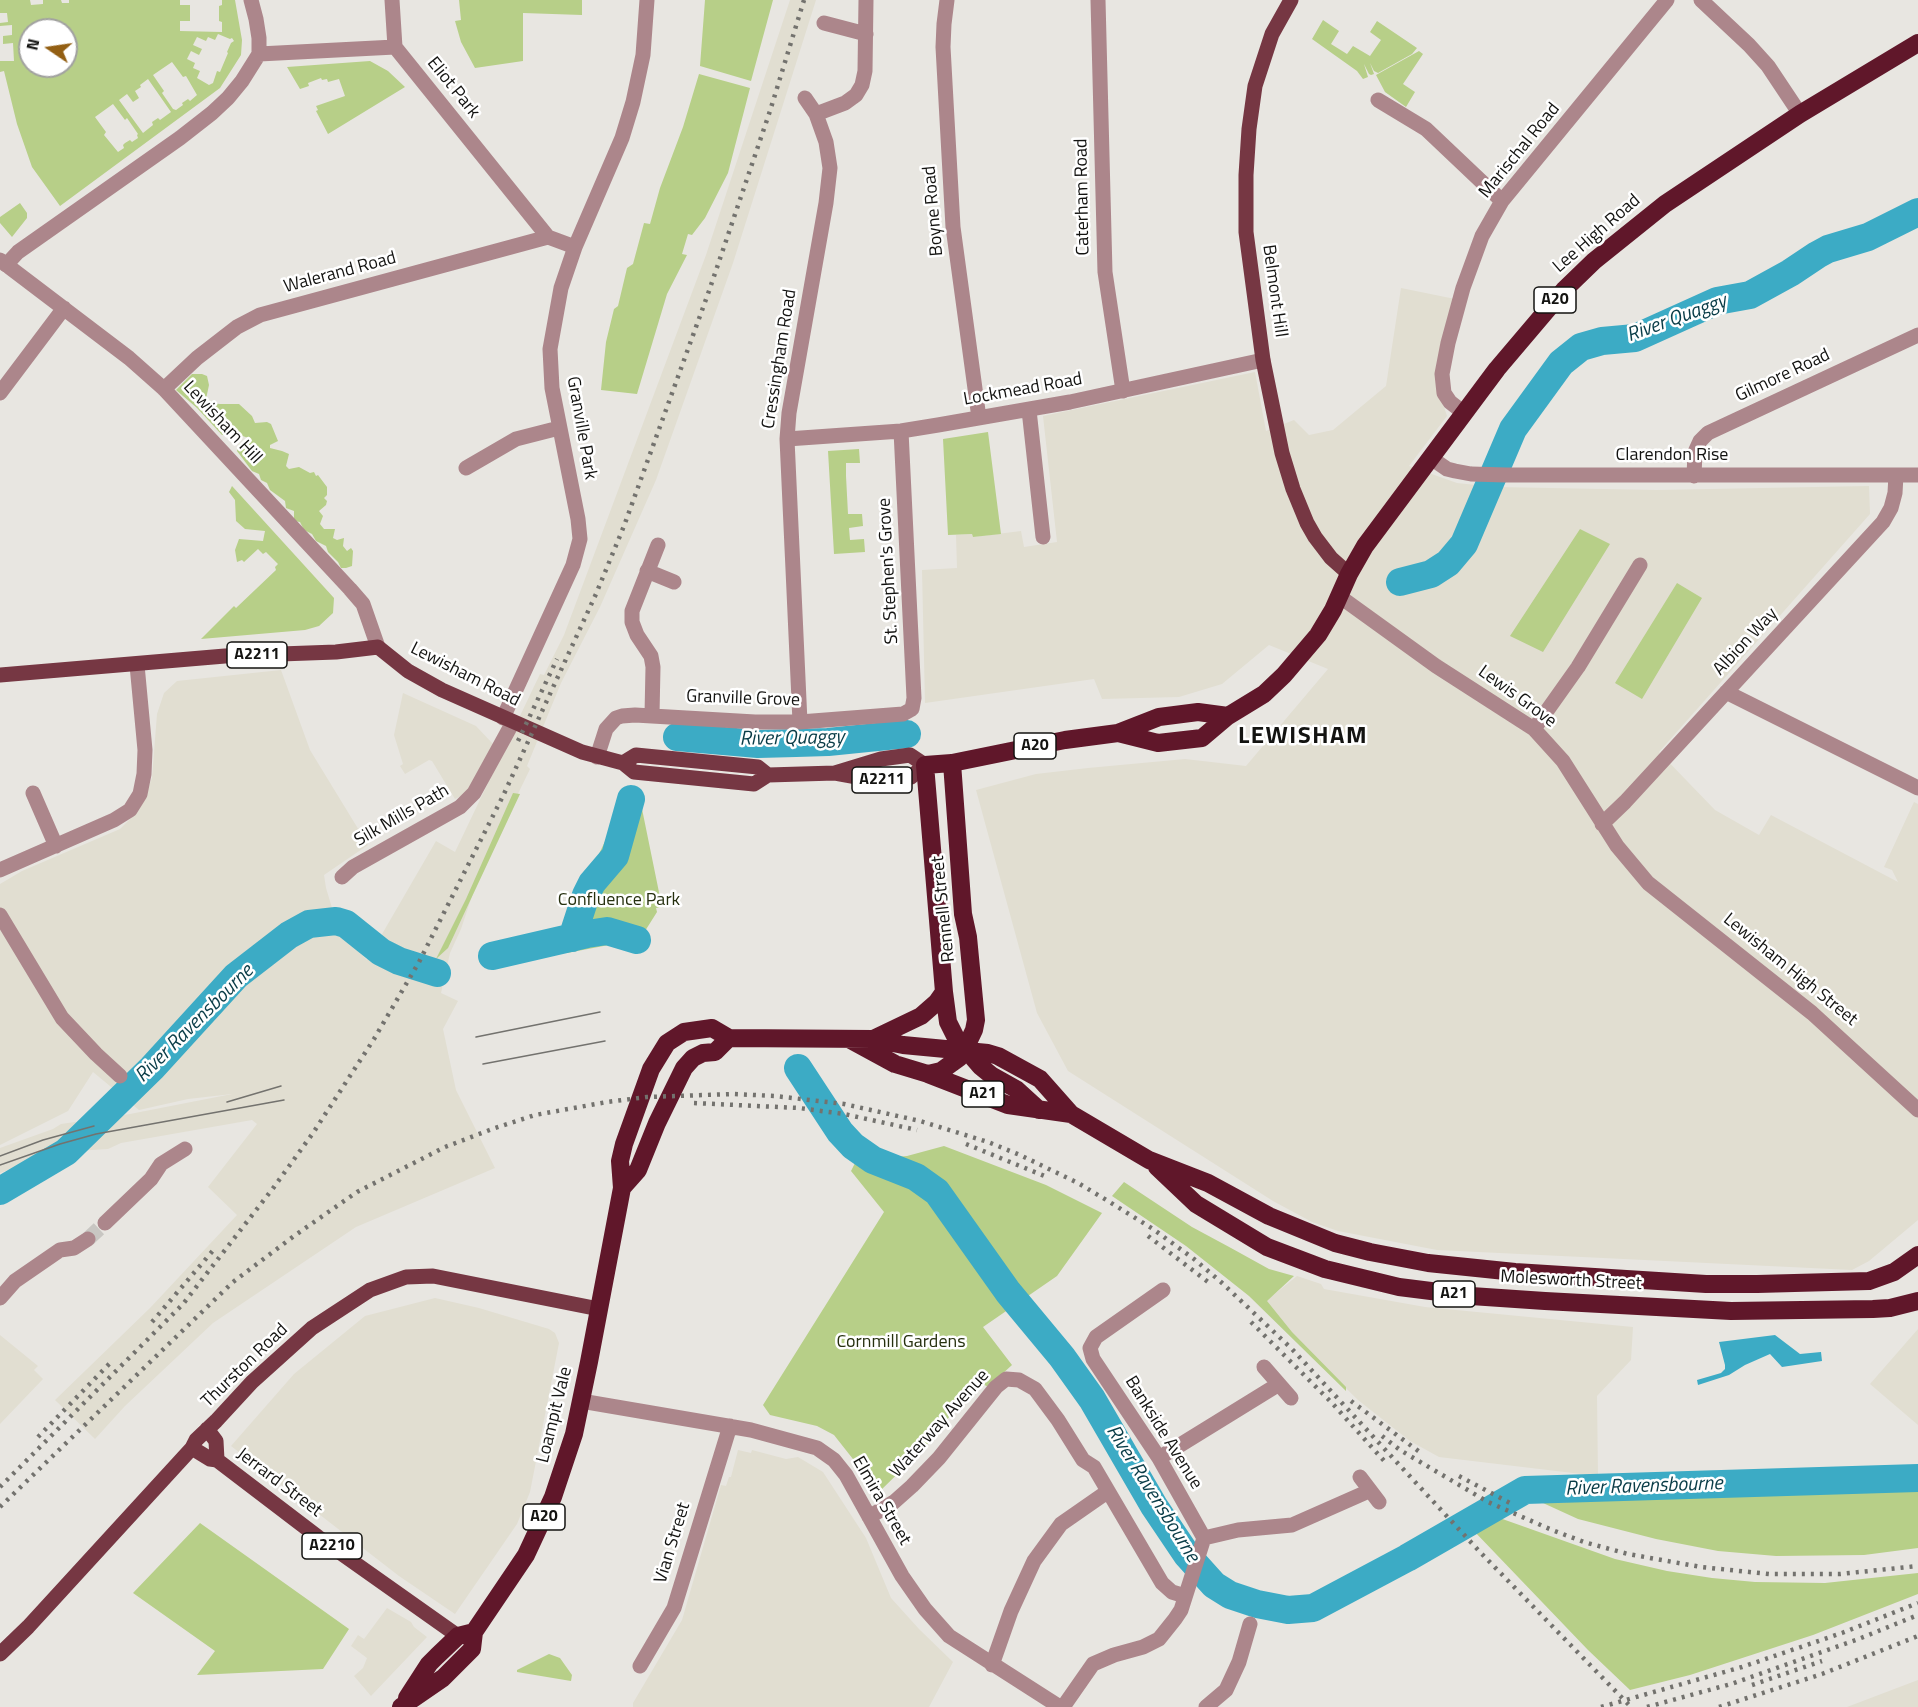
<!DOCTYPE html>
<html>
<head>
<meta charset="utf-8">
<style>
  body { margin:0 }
  #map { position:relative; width:1918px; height:1707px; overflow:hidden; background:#e8e6e1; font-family:"Titillium Web",sans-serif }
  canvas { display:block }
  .north { position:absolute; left:18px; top:18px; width:60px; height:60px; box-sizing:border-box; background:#fff; border:2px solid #a1a1a0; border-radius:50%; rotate:283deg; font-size:16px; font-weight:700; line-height:24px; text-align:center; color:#131311 }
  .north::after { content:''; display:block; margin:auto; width:21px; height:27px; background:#935f13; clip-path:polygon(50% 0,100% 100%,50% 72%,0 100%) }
</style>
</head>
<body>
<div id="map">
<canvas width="1918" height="1707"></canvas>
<div class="north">N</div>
</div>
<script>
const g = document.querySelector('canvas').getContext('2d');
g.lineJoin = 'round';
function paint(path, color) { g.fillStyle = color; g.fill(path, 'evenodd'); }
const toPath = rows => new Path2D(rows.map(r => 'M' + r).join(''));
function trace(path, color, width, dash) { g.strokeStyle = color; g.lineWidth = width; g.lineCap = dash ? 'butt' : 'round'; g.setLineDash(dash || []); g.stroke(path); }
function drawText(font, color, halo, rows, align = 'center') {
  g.font = font + ' "Titillium Web",sans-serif'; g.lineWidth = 5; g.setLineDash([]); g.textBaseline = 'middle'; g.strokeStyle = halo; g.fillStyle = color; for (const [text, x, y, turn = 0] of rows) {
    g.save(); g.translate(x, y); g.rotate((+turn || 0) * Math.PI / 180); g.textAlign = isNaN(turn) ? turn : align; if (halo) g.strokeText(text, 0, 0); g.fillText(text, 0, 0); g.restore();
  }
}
const built = toPath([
  [790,0,816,0,733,263,656,480,600,607,561,683,527,766,530,769,480,872,461,929,450,953,441,993,458,1001,443,1029,456,1090,495,1168,356,1227,213,1323,125,1406,95,1439,55,1400,150,1308,237,1215,208,1187,257,1124,252,1120,121,1143,108,1149,59,1152,0,1173,0,1148,53,1129,61,1124,130,1114,232,1094,188,1099,139,1110,93,1072,68,1111,0,1145,0,884,22,871,120,829,139,810,152,778,157,714,164,693,177,681,281,670,310,750,368,845,324,875,326,888,339,931,367,960,436,841,455,852,540,674,544,675,564,635,706,255],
  [1401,288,1455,299,1441,398,1447,416,1409,466,1457,483,1495,487,1657,490,1869,486,1870,514,1659,752,1715,810,1759,835,1771,815,1898,882,1892,870,1884,867,1914,802,1918,804,1918,1220,1869,1261,1852,1270,1437,1250,1338,1231,1312,1222,1273,1201,1068,1071,1037,1013,976,790,1036,774,1088,768,1185,759,1246,766,1328,669,1269,645,1222,684,1179,697,1102,699,1094,679,925,703,922,570,957,568,956,535,972,534,973,537,1021,531,1024,547,1057,542,1043,416,1255,372,1266,431,1294,420,1309,435,1333,430,1386,386],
  [403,693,476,726,493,744,471,791,455,799,432,761,429,760,405,774,400,766,403,764,394,735],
  [1297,1276,1321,1284,1324,1289,1425,1307,1633,1327,1631,1360,1597,1396,1598,1476,1439,1457,1410,1441,1358,1400,1261,1305],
  [435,1298,479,1308,549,1329,555,1333,559,1343,530,1492,517,1524,455,1614,399,1576,231,1446,294,1374,365,1316],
  [1918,1329,1918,1425,1870,1384],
  [0,1335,38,1366,34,1370,43,1379,0,1424],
  [738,1450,751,1453,752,1450,786,1459,798,1457,823,1472,866,1538,891,1598,919,1629,953,1662,929,1707,633,1707,633,1703,682,1620,721,1485,726,1486,729,1477,731,1477],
  [387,1608,411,1622,414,1627,427,1637,371,1696,354,1676,363,1668,367,1658,351,1646,358,1635,364,1639],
  [1918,1680,1918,1707,1847,1707]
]);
const green = toPath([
  [0,0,30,0,31,5,43,4,43,0,61,0,62,3,69,3,69,0,180,0,180,5,190,5,190,21,180,21,180,31,222,32,222,22,219,21,219,6,222,5,222,0,235,0,242,40,241,55,220,88,60,206,32,167,17,124,4,71,0,72,0,61,14,61,13,43,3,44,3,36,12,35,12,25,0,26,0,23,8,22,7,13,0,13],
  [30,30,66,30,66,66,30,66],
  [218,34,230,39,232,38,234,41,231,43,227,52,228,53,220,72,217,71,213,83,209,85,197,78,200,71,193,68,195,63,187,59,191,51,199,55,202,49,193,45,197,37,206,41,208,37,215,40],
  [172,62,183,77,186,76,197,95,190,101,188,99,182,103,183,105,176,110,173,109,162,93,164,91,153,75],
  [148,79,171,112,160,120,158,118,152,122,153,125,143,133,119,100,127,94,133,102,139,98,135,91,141,87,140,85],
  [113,104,125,120,127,118,138,134,137,135,138,138,132,142,130,140,125,143,123,145,124,148,118,152,104,135,106,132,95,117],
  [459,0,582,0,582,15,523,13,523,61,475,68,461,42,455,21,461,20],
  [705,0,773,0,751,81,700,66],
  [1323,20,1339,31,1331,44,1347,54,1353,46,1370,56,1381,40,1370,32,1377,21,1417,48,1412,54,1378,73,1374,71,1370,63,1374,74,1371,75,1369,74,1364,64,1368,77,1363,79,1357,71,1312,39],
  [1419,51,1423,54,1403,84,1415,92,1406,107,1385,92,1376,75],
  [370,61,388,71,405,87,328,134,316,111,318,110,316,106,345,96,339,79,328,82,327,79,322,80,321,78,308,83,309,86,300,89,287,67],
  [699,74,750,88,728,173,705,218,692,235,688,234,682,254,687,255,667,294,637,394,601,390,606,342,614,309,618,306,627,268,633,264,644,223,650,224,660,188,683,127],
  [20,203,27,213,27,218,12,237,0,223,0,217],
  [192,374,202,374,207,376,209,385,206,399,219,404,239,404,252,416,255,423,267,422,271,424,278,441,270,445,270,448,282,451,289,454,286,466,289,469,299,467,310,473,314,472,316,476,318,475,327,487,327,495,324,498,327,501,326,505,319,511,323,516,320,524,324,529,335,529,333,538,337,540,344,538,343,546,347,551,351,548,353,551,352,566,346,568,341,568,338,562,328,552,326,546,316,541,312,534,304,530,300,522,294,521,294,511,286,508,285,501,270,490,267,483,261,480,259,474,252,471,237,451,239,444,247,443,248,438,235,433,222,435,197,408,176,390],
  [988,432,1001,534,973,537,972,534,948,535,943,439],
  [859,449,860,463,846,463,846,476,848,514,862,514,863,526,849,528,850,540,864,539,865,552,834,554,828,451],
  [232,486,334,598,333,613,319,626,305,630,201,639,234,606,236,608,276,570,275,567,278,564,266,552,263,554,258,549,244,562,242,560,237,562,235,550,239,539,263,541,265,531,245,529,236,521,235,500,229,492],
  [1580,529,1610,544,1543,652,1510,636],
  [1677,583,1702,598,1642,699,1615,683],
  [513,793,520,794,448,948,436,959,466,899],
  [626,797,641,804,662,907,656,908,657,912,640,939,567,953,563,930],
  [944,1146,1046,1185,1102,1213,1057,1276,983,1327,1012,1365,988,1387,978,1381,925,1447,879,1492,834,1435,817,1426,770,1415,763,1405,884,1212,851,1171,856,1161,907,1156],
  [1124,1182,1192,1227,1231,1248,1269,1269,1294,1276,1267,1301,1292,1332,1346,1387,1346,1391,1249,1296,1186,1246,1112,1196],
  [1918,1488,1918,1548,1864,1555,1776,1556,1718,1551,1656,1539,1578,1519,1543,1503],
  [1494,1516,1615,1559,1667,1571,1712,1578,1755,1582,1825,1583,1918,1573,1918,1594,1813,1635,1690,1675,1630,1690,1588,1650,1473,1530],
  [200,1523,349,1629,323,1669,197,1675,215,1651,133,1593],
  [549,1654,560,1658,572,1675,571,1681,517,1672,517,1670]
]);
const water = toPath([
  [1775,1335,1800,1354,1821,1352,1822,1361,1782,1367,1770,1354,1745,1365,1729,1375,1698,1385,1697,1380,1721,1373,1725,1369,1725,1365,1719,1342]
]);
const river = toPath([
  [1400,582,1431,574,1448,563,1464,544,1513,429,1561,363,1581,347,1602,341,1635,338,1717,301,1750,295,1790,273,1817,255,1828,249,1868,237,1918,212],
  [677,737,758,744,796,743,828,742,907,734],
  [572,938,586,895,592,883,615,856,631,799],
  [492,956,587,934,607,931,637,940],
  [798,1068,840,1132,853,1146,873,1160,916,1177,937,1192,1008,1292,1062,1357,1092,1399,1154,1506,1187,1555,1214,1585,1230,1595,1257,1604,1288,1610,1313,1608,1407,1558,1525,1490,1918,1478],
  [0,1191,66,1152,152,1068,236,976,289,935,309,924,336,921,346,924,381,952,399,961,437,973]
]);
const minorTunnel = toPath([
  [88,1239,105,1223]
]);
const minor = toPath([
  [392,0,395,47],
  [947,0,944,24,943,47,953,227,979,418],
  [1098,0,1105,272,1123,391],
  [1701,0,1749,45,1768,66,1800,114],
  [824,23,866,34],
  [395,47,548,237,575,247],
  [259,54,395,47],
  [1378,100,1426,129,1502,201],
  [816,114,845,103,856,95,862,85,865,71,866,0],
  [0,260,129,358,164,389,350,589,363,604,378,647],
  [6,265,18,252,180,138,212,113,228,98,242,81,259,54,259,38,256,19,251,0],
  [164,389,197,358,237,327,260,315,548,237],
  [0,393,64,308],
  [1029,410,1043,537],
  [1464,413,1450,402,1444,393,1442,374,1448,343,1463,288,1482,236,1502,201,1667,0],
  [787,439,901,431,938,425,1070,402,1263,360],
  [1431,458,1447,469,1455,471,1471,474,1506,475,1918,475],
  [466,468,516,439,559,428],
  [1694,476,1695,452,1700,441,1708,433,1918,335],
  [647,571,674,582],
  [1339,596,1436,666,1534,729,1563,761,1617,846,1648,883,1812,1013,1918,1110],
  [1726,692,1918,788],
  [652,715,653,667,651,656,637,635,632,622,632,611,658,545],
  [503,718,573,565,580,539,578,519,552,388,550,349,561,288,575,247,622,138,633,102,643,55,647,0],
  [800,722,787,439,789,413,826,203,830,168,826,142,816,114,805,98],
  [1534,729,1578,667,1640,565],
  [597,757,606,729,616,718,622,716,635,715,755,722,800,722,903,714,912,709,914,698,901,431],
  [33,793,56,846],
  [1602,824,1625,802,1883,522,1891,508,1895,493,1896,475],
  [0,870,114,820,130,810,140,794,144,774,145,750,137,665],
  [342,877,353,867,460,807,474,793,513,722],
  [0,915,62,1018,96,1054,120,1076],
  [105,1223,151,1179,161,1164,185,1149],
  [1163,1290,1096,1337,1090,1348,1093,1359,1159,1458,1204,1538],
  [0,1298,15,1281,60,1250,74,1248,88,1239],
  [1264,1367,1291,1398],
  [581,1401,751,1430,817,1448,834,1460,846,1475,902,1576,925,1609,949,1636,1060,1707],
  [1159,1458,1279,1384],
  [1360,1477,1379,1502],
  [869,1517,894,1502,912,1486,939,1458,996,1387,1006,1379,1019,1380,1035,1389,1058,1420,1083,1460,1094,1467,1162,1583,1172,1592,1185,1596],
  [1204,1538,1238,1530,1292,1525,1369,1491],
  [992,1665,1011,1611,1034,1561,1061,1524,1107,1492],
  [640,1666,674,1608,730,1426],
  [1063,1707,1093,1664,1114,1655,1143,1647,1159,1639,1175,1619,1181,1610,1204,1538],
  [1206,1707,1226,1690,1239,1662,1250,1624]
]);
const major = toPath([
  [1291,0,1272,34,1255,86,1249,129,1246,175,1246,232,1263,360,1282,453,1293,489,1307,523,1315,537,1331,558,1349,574],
  [0,675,225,656,336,652,378,647,408,671,442,690,582,752,623,763,634,772,754,784,768,775,835,773,879,781,911,777,925,765,910,755,881,759,835,773],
  [623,763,636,755,646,756,758,767,768,775],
  [207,1429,216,1441,217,1460],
  [192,1448,210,1459,217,1460,318,1537,458,1636],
  [0,1654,28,1627,192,1448,196,1440,216,1421,252,1382,312,1328,370,1290,406,1277,433,1276,599,1309]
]);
const highway = toPath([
  [1118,733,1158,743,1202,738,1228,716,1264,694,1284,675,1318,635,1333,610,1349,574,1365,546,1497,369,1564,290,1594,261,1665,204,1800,114,1918,43],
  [729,1038,873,1039,903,1045,988,1053,998,1056,1040,1079,1071,1114],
  [849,1039,895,1064,928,1074,1008,1105,1071,1114,1149,1160,1208,1183,1269,1216,1335,1243,1370,1252,1428,1263,1515,1272,1706,1284,1757,1284,1869,1281,1894,1272,1918,1255],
  [873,1039,921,1016,937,1002,944,992],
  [928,1074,941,1071,959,1058,965,1049,974,1030,976,1020,968,937,963,914,952,763],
  [1039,1110,1016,1089,991,1075,980,1066,956,1038,948,1022,944,992,925,765,952,763,1065,740,1118,733,1159,717,1198,712,1228,716],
  [1157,1167,1196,1204,1267,1247,1325,1269,1399,1287,1471,1296,1545,1301,1731,1311,1873,1309,1890,1308,1918,1301],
  [622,1188,638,1170,657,1123,684,1068,693,1058,703,1053,715,1052,729,1038],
  [407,1698,429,1664,437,1656,458,1636,474,1632],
  [401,1707,443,1678,472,1649,474,1632,526,1555,553,1497,574,1434,589,1362,622,1188,620,1161,624,1144,651,1069,667,1043,684,1032,712,1028,729,1038]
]);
const tram = toPath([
  [476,1037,600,1012],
  [483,1064,605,1041],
  [227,1102,281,1086],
  [0,1156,43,1140,94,1126],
  [0,1165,60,1144,96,1134,284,1100]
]);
const rail = toPath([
  [518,741,557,659],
  [694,1103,799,1108,844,1114,917,1130],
  [966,1144,1047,1177],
  [1148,1236,1212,1285],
  [152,1322,216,1247],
  [1251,1322,1332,1403,1386,1463],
  [1351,1401,1421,1453],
  [1382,1436,1400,1450,1488,1502,1552,1530,1584,1542,1628,1554,1701,1567,1769,1574,1840,1574,1918,1566],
  [38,1437,113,1360],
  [1459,1476,1510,1503],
  [0,1487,183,1304,274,1187,313,1133,374,1039,419,962,503,796,596,594,624,526,709,291,770,111,804,0],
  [0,1507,233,1282,294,1236,357,1192,445,1147,495,1128,535,1115,607,1102,647,1097,733,1094,775,1096,844,1104,920,1121,988,1142,1020,1155,1078,1183,1108,1201,1153,1229,1194,1259,1221,1282,1292,1349,1480,1552,1631,1707],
  [1752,1685,1822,1661],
  [1601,1707,1742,1667,1842,1633,1918,1603],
  [1647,1707,1731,1684,1856,1640,1918,1615],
  [1719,1707,1822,1674,1918,1636]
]);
const shields = [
  [1555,300,42],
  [257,655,60],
  [1035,746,42],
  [882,780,60],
  [983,1094,42],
  [1454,1294,42],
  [544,1517,42],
  [332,1546,60]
];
const shieldNames = [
  ["A20",1555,300],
  ["A2211",257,655],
  ["A20",1035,746],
  ["A2211",882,780],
  ["A21",983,1094],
  ["A21",1454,1294],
  ["A20",544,1517],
  ["A2210",332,1546]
];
const streetNames = [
  ["Eliot Park",453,88,51],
  ["Marischal Road",1520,151,-51],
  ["Caterham Road",1083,197,-91],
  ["Boyne Road",934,211,-95],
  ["Lee High Road",1597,234,-41],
  ["Walerand Road",340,273,-15],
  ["Belmont Hill",1274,291,82],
  ["Cressingham Road",780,359,-81],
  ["Gilmore Road",1783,376,-25],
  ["Lockmead Road",1023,390,-10],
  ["Lewisham Hill",222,423,47],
  ["Granville Park",581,428,80],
  ["Clarendon Rise",1672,456],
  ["St. Stephen's Grove",889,571,-93],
  ["Albion Way",1746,642,-47],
  ["Lewisham Road",465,675,27],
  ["Lewis Grove",1517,697,36],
  ["Granville Grove",743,699,2],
  ["Silk Mills Path",402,816,-30],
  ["Rennell Street",944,909,-96],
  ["Lewisham High Street",1790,970,39],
  ["Molesworth Street",1571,1281,3],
  ["Thurston Road",245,1366,-44],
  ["Loampit Vale",555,1415,-76],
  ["Waterway Avenue",940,1424,-48],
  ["Bankside Avenue",1163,1433,58],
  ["Jerrard Street",279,1483,37],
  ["Elmira Street",881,1501,60],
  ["Vian Street",673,1543,-73]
];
const parkNames = [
  ["Confluence Park",619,901],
  ["Cornmill Gardens",901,1343]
];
const waterNames = [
  ["River Quaggy",1677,319,-20],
  ["River Quaggy",792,739,-1],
  ["River Ravensbourne",195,1024,-45],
  ["River Ravensbourne",1644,1487,-2],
  ["River Ravensbourne",1152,1494,58]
];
const districtNames = [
  ["LEWISHAM",1303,737]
];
paint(built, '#e1ded1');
paint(green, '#b7cf88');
paint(water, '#3cabc5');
trace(river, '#3cabc5', 28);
trace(minorTunnel, '#c8c6c2', 15, [15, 8]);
trace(minor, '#ac868b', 15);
trace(major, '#763743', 15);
trace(highway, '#60172a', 18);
trace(tram, '#73726e', 1.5);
trace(rail, '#73726e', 4.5, [3, 6]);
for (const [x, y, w] of shields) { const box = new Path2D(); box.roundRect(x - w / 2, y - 13, w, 26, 4.5); g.fillStyle = '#fff'; g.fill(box); trace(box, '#131311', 1.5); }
drawText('bold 16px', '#131311', null, shieldNames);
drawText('18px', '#131311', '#fff', streetNames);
drawText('18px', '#26300f', '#fff', parkNames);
drawText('italic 20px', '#093c47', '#fff', waterNames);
g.letterSpacing = '1.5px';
drawText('bold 24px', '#131311', '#fff', districtNames);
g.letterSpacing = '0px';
</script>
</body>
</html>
